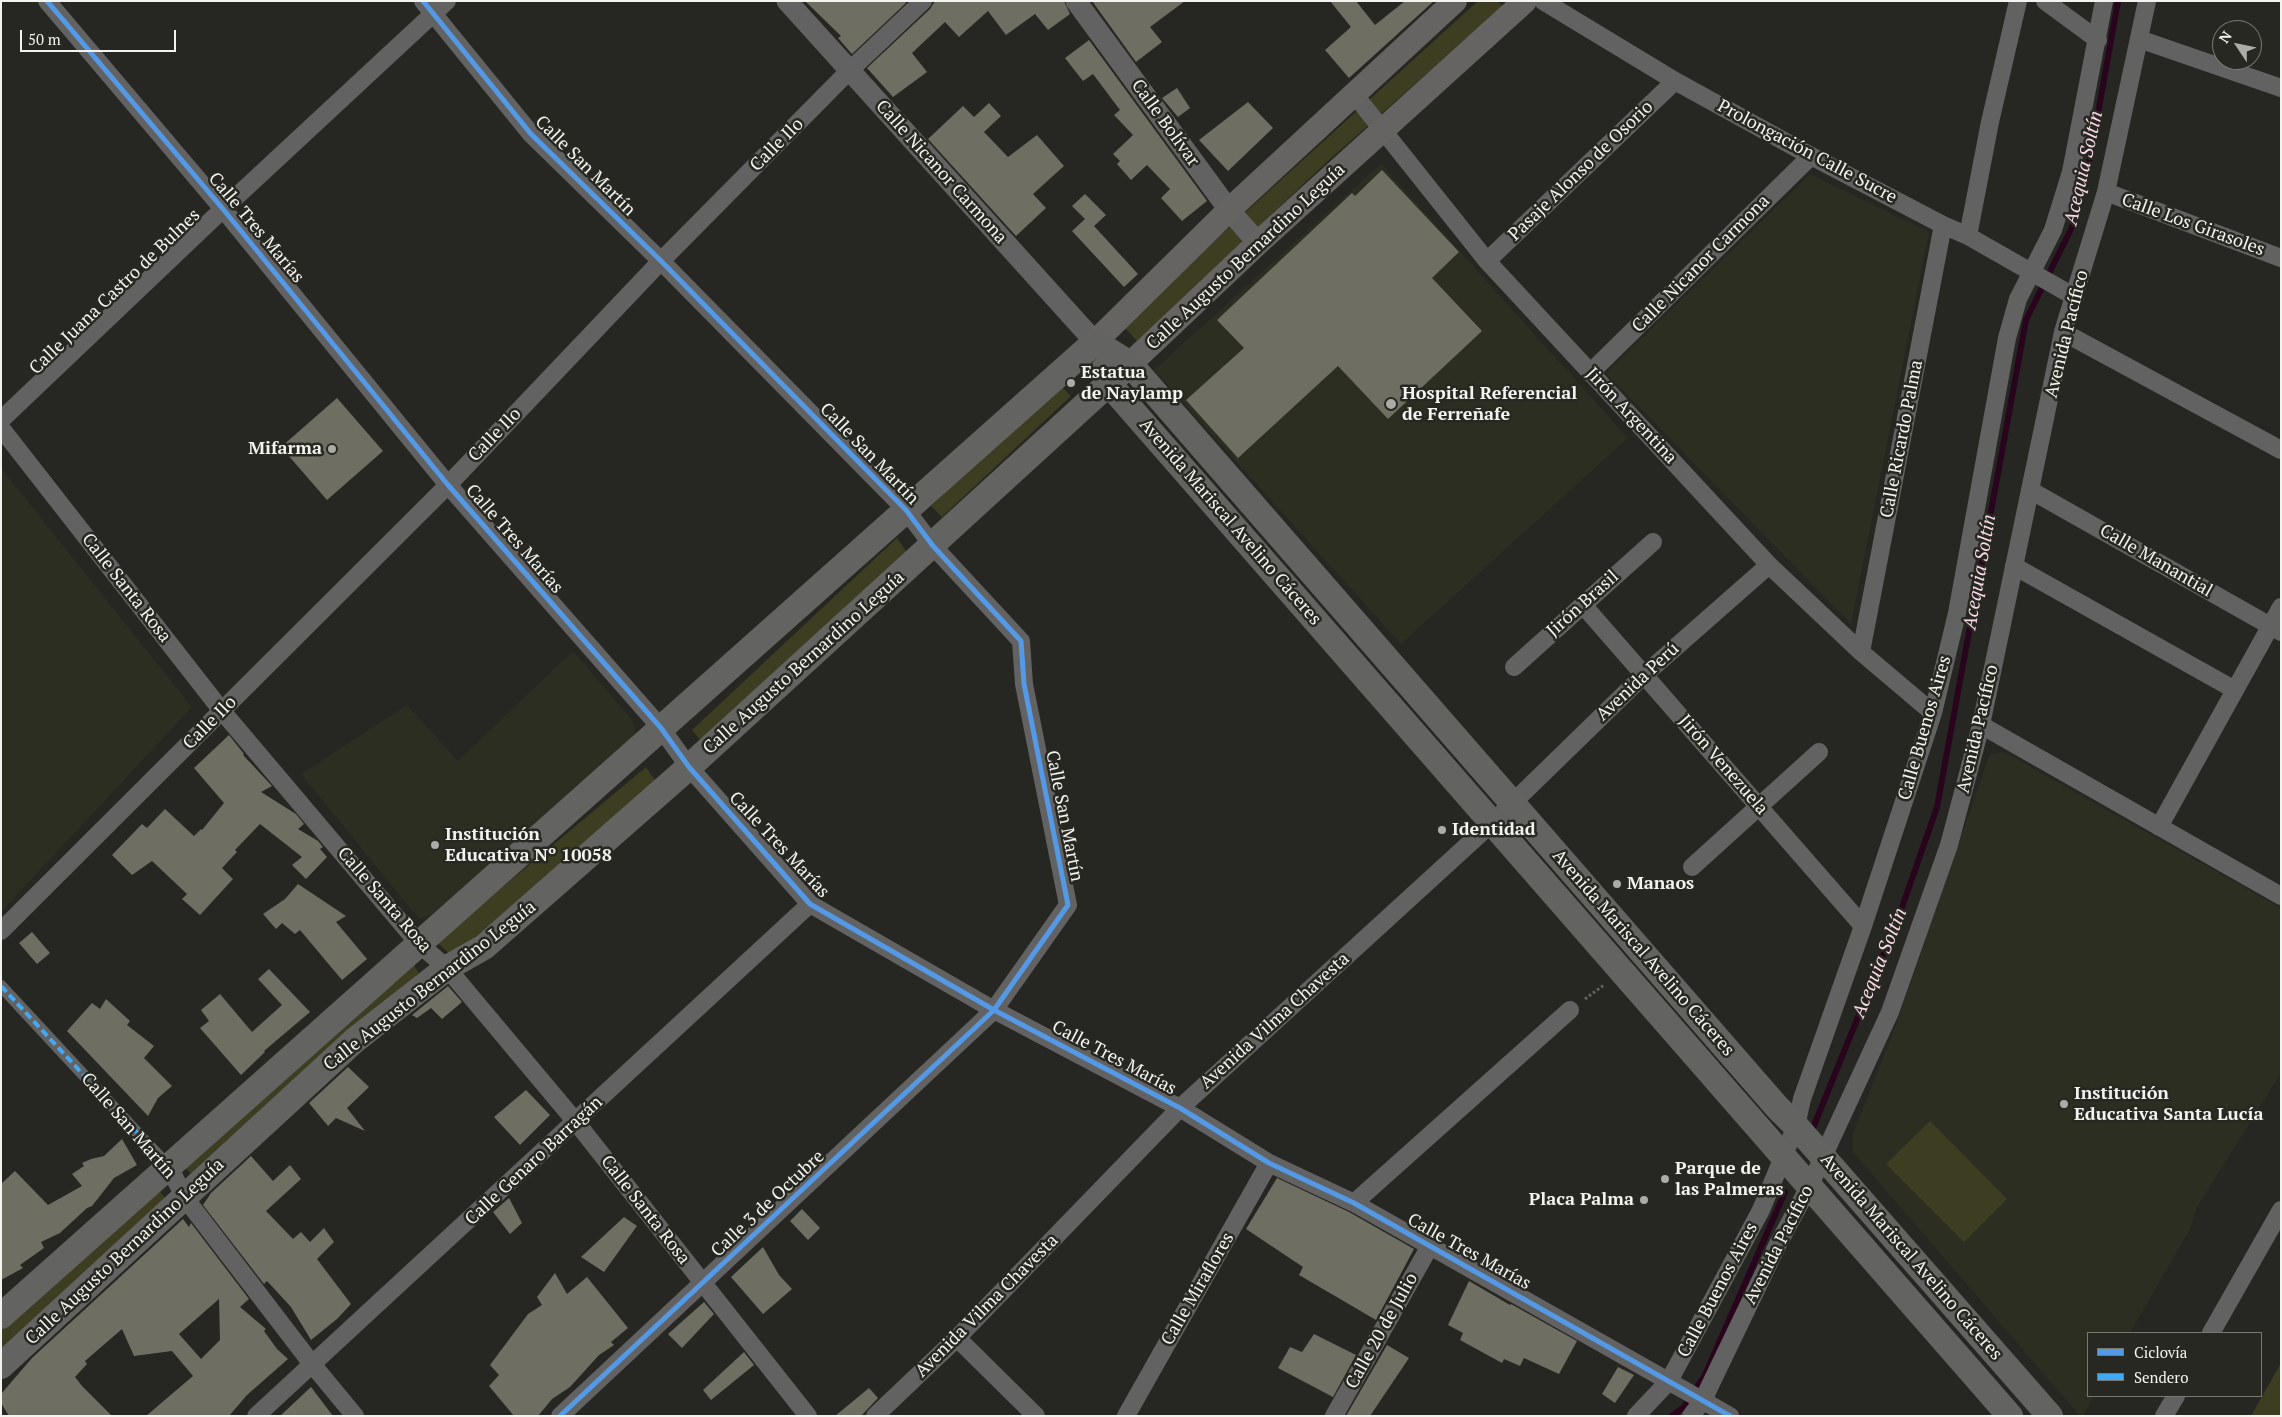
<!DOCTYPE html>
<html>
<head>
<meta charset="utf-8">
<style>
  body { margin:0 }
  #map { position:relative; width:2282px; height:1417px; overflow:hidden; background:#262722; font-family:"PT Serif",serif }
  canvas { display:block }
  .frame { position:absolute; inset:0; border:2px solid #f3f3ef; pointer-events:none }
  .legend { position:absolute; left:2087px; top:1332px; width:175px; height:65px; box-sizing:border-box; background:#272821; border:1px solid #797973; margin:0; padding:6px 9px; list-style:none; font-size:15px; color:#f3f3ef }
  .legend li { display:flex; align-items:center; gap:10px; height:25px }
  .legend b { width:25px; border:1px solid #797973 }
  .north { position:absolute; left:2212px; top:20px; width:50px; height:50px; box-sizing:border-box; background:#272821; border:1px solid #797973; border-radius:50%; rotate:304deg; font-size:14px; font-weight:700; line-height:20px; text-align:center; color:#f3f3ef }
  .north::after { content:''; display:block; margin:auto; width:18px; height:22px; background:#abaca7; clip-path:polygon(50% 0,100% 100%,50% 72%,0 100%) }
  .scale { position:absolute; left:20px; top:30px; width:156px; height:22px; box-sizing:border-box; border:2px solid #f3f3ef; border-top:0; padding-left:6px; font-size:15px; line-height:18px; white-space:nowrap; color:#f3f3ef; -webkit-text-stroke:4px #272821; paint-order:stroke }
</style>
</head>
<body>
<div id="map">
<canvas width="2282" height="1417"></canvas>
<div class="frame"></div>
<ul class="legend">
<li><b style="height:6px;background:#5399e6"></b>Ciclovía</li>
<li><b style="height:6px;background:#3fa9f5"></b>Sendero</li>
</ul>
<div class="north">N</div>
<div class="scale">50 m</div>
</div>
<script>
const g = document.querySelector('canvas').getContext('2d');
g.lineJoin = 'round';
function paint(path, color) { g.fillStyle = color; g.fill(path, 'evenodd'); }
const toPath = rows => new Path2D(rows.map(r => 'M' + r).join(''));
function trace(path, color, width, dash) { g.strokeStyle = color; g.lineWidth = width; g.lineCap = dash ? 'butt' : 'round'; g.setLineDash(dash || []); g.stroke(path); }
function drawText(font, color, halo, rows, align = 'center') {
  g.font = font + ' "PT Serif",serif'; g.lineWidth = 5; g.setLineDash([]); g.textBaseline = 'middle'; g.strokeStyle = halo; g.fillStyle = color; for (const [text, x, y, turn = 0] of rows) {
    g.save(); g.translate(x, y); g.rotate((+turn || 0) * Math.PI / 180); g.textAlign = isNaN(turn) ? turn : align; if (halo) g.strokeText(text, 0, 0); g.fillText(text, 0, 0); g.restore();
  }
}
const built = toPath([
  [1381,164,1628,438,1401,644,1154,370],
  [1810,174,1929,232,1851,624,1606,373],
  [1,468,192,707,1,912],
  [573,651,632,720,637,736,431,915,419,919,301,774,407,705,458,761],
  [2004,752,2281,908,2281,1073,2197,1207,2190,1229,2130,1333,2088,1333,2088,1396,2094,1396,2083,1416,2080,1416,1853,1152,1853,1134,1892,1036,1990,754]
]);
const green = toPath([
  [1478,1,1497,1,1503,6,1329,160,1137,341,1124,327,1239,218],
  [1059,384,1071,396,942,517,931,506],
  [897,538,908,554,702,742,692,730],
  [646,767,658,785,452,956,437,942],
  [411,961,419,973,192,1177,184,1164],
  [1930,1121,2007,1199,1964,1242,1886,1164],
  [157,1188,167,1200,1,1349,1,1327],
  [2281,1363,2281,1416,2251,1416]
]);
const stream = toPath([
  [1811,1133,1899,916,1937,807,2026,320,2072,227,2089,164,2118,1],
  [1672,1416,1684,1407,1705,1375,1785,1192]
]);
const building = toPath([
  [805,1,905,1,906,3,852,54,838,38,841,36],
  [935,1,1064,1,1070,14,1048,30,1035,14,1006,35,988,11,959,37,945,22,912,53,927,72,893,97,867,68,930,9],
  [1092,1,1185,1,1150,27,1162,42,1136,62],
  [1330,1,1356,1,1375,25,1405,1,1434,1,1349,78,1325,50,1351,27],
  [1089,40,1207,201,1182,221,1161,198,1170,189,1147,165,1131,180,1117,164,1120,161,1113,154,1133,135,1114,115,1120,110,1093,74,1083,81,1065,58],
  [1177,88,1190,108,1178,117,1162,98],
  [1248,102,1273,128,1228,171,1199,140],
  [989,103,1001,116,984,132,1008,157,1037,135,1064,166,1033,194,1046,208,1016,236,928,139,963,106,974,117],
  [1382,170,1459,252,1432,278,1482,331,1388,419,1338,366,1238,458,1186,400,1244,348,1217,320,1352,193,1355,196],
  [1085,194,1106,215,1094,226,1138,274,1124,287,1072,231,1085,219,1072,206],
  [337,398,383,451,327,500,281,447],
  [229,735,244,754,243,755,272,786,261,792,296,814,304,824,298,829,318,841,323,847,320,849,327,857,306,879,292,865,302,857,260,824,235,850,237,852,222,868,233,879,200,915,182,899,187,894,152,861,132,875,112,855,142,824,147,828,165,809,194,836,201,829,202,830,224,803,194,768],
  [298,884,346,916,336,922,367,959,342,980,300,930,295,934,282,923,276,929,263,914,285,899],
  [32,932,50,953,37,964,19,943],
  [269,969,310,1012,264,1051,265,1052,241,1075,200,1028,209,1021,201,1010,220,994,252,1032,282,1005,258,979],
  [448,986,462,1002,442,1019,431,1008,417,1018,412,1015],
  [106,999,130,1021,127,1025,154,1046,144,1058,172,1086,158,1098,148,1116,67,1031,92,1003,100,1009],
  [348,1067,369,1087,347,1108,365,1131,336,1118,328,1126,309,1103],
  [526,1090,550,1115,520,1145,494,1117],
  [122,1139,137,1165,114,1178,92,1206,87,1208,60,1233,41,1242,44,1248,20,1265,23,1268,1,1280,1,1184,15,1171,48,1205,82,1186,72,1174,84,1166,82,1163,91,1159,104,1156],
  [251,1156,273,1181,290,1165,301,1179,266,1211,293,1239,301,1232,310,1242,324,1228,334,1242,317,1259,351,1304,337,1319,311,1340,291,1307,267,1281,264,1284,203,1205,211,1193],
  [1277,1178,1349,1212,1414,1249,1376,1320,1299,1275,1303,1267,1246,1229],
  [509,1198,522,1223,510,1234,493,1212],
  [802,1209,820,1228,808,1240,790,1221],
  [624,1217,637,1226,604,1272,581,1257],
  [183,1219,189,1227,191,1223,249,1299,240,1307,266,1329,264,1331,277,1349,288,1359,247,1395,229,1416,146,1416,193,1376,172,1351,134,1356,122,1329,85,1361,87,1364,75,1377,82,1386,112,1416,9,1416,1,1403,1,1394,32,1358],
  [219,1299,220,1340,201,1359,179,1334],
  [763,1247,779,1275,792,1289,763,1314,731,1277],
  [555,1273,567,1294,587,1277,628,1328,611,1342,614,1345,599,1355,570,1387,552,1399,538,1416,514,1416,489,1386,499,1375,490,1365,528,1314,542,1305,537,1297],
  [1469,1281,1510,1305,1511,1304,1577,1341,1559,1374,1524,1358,1520,1366,1504,1359,1502,1363,1460,1340,1463,1333,1448,1325],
  [704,1302,714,1314,682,1348,668,1334],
  [1314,1334,1356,1355,1333,1397,1278,1368,1290,1347,1302,1352],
  [1387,1345,1409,1358,1370,1416,1346,1416],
  [744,1352,754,1365,711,1400,703,1390],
  [1618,1367,1634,1375,1615,1403,1602,1394],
  [311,1387,333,1416,280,1416],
  [869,1388,878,1398,861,1416,835,1416]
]);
const path = toPath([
  [1585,999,1604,985]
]);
const pedestrian = toPath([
  [1,986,169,1167]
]);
const minor = toPath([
  [47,1,223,209,448,485,661,728,689,767,810,904,994,1010,1180,1108,1269,1163,1354,1203,1730,1416],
  [423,1,531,134,661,261,906,510,933,546,1021,641,1024,684,1068,905,994,1010,560,1416],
  [1543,1,1675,81,1811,156,1943,225,1968,236,2075,297],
  [2045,1,2098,40],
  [2139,39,2281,88],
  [1354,94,1487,261,1769,565,1861,652,1933,713],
  [2106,192,2281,258],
  [1968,236,1990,122,2018,1],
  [1487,261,1675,81],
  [2063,332,2281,450],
  [1590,373,1811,156],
  [1,420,223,209,447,1],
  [1,428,222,711,419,944,447,968,576,1122,808,1416],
  [2030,490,2281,632],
  [2014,566,2235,690],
  [1583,605,1863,926],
  [1861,652,1943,225],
  [1514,667,1653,542],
  [1981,725,2281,896],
  [2159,827,2281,607],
  [1692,867,1819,752],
  [1,931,448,485,661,261,849,71,923,1],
  [169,1167,185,1198,312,1364,355,1416],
  [1354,1203,1570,1010],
  [2211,1333,2281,1210],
  [957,1338,1036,1416],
  [256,1416,810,904],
  [875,1416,957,1338,1180,1108,1493,822,1644,675,1769,565],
  [1126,1416,1269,1163],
  [1334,1416,1430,1246],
  [1636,1416,1669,1381,1761,1210,1796,1126,1802,1099,1863,926,1933,713,1957,613,2007,338,2018,299,2053,230,2071,172,2104,1],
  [1691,1416,1703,1400,1778,1244,1810,1185,1890,1012,1949,845,1981,725,2063,332,2106,192,2147,1],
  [2164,1416,2176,1396]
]);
const tertiary = toPath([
  [787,1,1095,342],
  [1076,1,1229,210,1258,243]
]);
const secondary = toPath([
  [1095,342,1229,210,1455,1],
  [1130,364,1258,243,1525,1]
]);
const primary = toPath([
  [1095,342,1130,364,1777,1107,1796,1126,2050,1416],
  [1104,369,1109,384,2010,1416],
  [1,1316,1095,342],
  [1,1366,355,1040,447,968,484,947,689,767,1130,364]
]);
const quiet = toPath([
  [1,986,169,1167]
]);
const cycleway = toPath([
  [47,1,223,209,448,485,661,728,689,767,810,904,994,1010,1180,1108,1269,1163,1354,1203,1730,1416],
  [423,1,531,134,661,261,906,510,933,546,1021,641,1024,684,1068,905,994,1010,560,1416]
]);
const markers = [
  [1071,383,5,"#abaca7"],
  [1391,404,6,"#abaca7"],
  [332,449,5,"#abaca7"],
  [1442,830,5,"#abaca7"],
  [435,845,5,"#abaca7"],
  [1617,884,5,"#abaca7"],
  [2064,1104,5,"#abaca7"],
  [1665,1179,5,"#abaca7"],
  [1644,1200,5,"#abaca7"]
];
const streetNames = [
  ["Calle Bolívar",1165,123,54],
  ["Calle Ilo",777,145,-45],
  ["Prolongación Calle Sucre",1807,152,28],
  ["Calle San Martín",585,166,45],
  ["Pasaje Alonso de Osorio",1581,171,-44],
  ["Calle Nicanor Carmona",941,172,48],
  ["Calle Los Girasoles",2193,225,20],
  ["Calle Tres Marías",256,228,50],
  ["Calle Augusto Bernardino Leguía",1246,257,-43],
  ["Calle Nicanor Carmona",1701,264,-45],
  ["Calle Juana Castro de Bulnes",115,292,-44],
  ["Avenida Pacífico",2067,334,-76],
  ["Jirón Argentina",1631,416,47],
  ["Calle Ilo",495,435,-46],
  ["Calle Ricardo Palma",1902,439,-79],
  ["Calle San Martín",869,454,46],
  ["Avenida Mariscal Avelino Cáceres",1230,522,49],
  ["Calle Tres Marías",514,539,49],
  ["Calle Manantial",2156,561,30],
  ["Calle Santa Rosa",126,588,52],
  ["Jirón Brasil",1583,604,-42],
  ["Calle Augusto Bernardino Leguía",804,663,-42],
  ["Avenida Perú",1638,682,-43],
  ["Calle Ilo",210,723,-45],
  ["Calle Buenos Aires",1925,728,-74],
  ["Avenida Pacífico",1978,729,-77],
  ["Jirón Venezuela",1723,765,49],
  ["Calle San Martín",1064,816,79],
  ["Calle Tres Marías",779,845,47],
  ["Calle Santa Rosa",384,900,49],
  ["Avenida Mariscal Avelino Cáceres",1643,953,49],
  ["Calle Augusto Bernardino Leguía",430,986,-38],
  ["Avenida Vilma Chavesta",1275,1021,-42],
  ["Calle Tres Marías",1114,1058,28],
  ["Calle San Martín",128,1126,49],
  ["Calle Genaro Barragán",534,1161,-43],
  ["Calle 3 de Octubre",768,1204,-43],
  ["Calle Santa Rosa",645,1210,52],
  ["Avenida Pacífico",1779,1245,-63],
  ["Calle Augusto Bernardino Leguía",125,1252,-43],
  ["Calle Tres Marías",1469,1252,29],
  ["Avenida Mariscal Avelino Cáceres",1911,1257,49],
  ["Calle Miraflores",1198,1289,-60],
  ["Calle Buenos Aires",1718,1290,-62],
  ["Avenida Vilma Chavesta",987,1306,-45],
  ["Calle 20 de Julio",1382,1331,-61]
];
const poiNames = [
  ["Estatua",1081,373],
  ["de Naylamp",1081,394],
  ["Hospital Referencial",1402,394],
  ["de Ferreñafe",1402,415],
  ["Mifarma",322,449,"right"],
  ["Identidad",1452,830],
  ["Institución",445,835],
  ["Educativa Nº 10058",445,856],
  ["Manaos",1627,884],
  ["Institución",2074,1094],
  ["Educativa Santa Lucía",2074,1115],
  ["Parque de",1675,1169],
  ["las Palmeras",1675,1190],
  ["Placa Palma",1634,1200,"right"]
];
const waterNames = [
  ["Acequia Soltín",2084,168,-77],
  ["Acequia Soltín",1980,572,-80],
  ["Acequia Soltín",1880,963,-68]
];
paint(built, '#2d2e22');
paint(green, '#3c3d21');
trace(stream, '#28051c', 6);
paint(building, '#6e6e62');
trace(path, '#666563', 3, [2.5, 2.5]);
trace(pedestrian, '#636262', 12);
trace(minor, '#636262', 18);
trace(tertiary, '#636262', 21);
trace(secondary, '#666463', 24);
trace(primary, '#636362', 26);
trace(quiet, '#3fa9f5', 4, [8, 4]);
trace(cycleway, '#5399e6', 5);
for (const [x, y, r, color] of markers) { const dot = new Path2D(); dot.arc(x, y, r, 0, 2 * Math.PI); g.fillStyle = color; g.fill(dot); trace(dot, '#272821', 2); }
drawText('18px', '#f3f3ef', '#272821', streetNames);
drawText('bold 18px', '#f3f3ef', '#272821', poiNames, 'left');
drawText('italic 19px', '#fadaeb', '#272821', waterNames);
</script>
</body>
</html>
